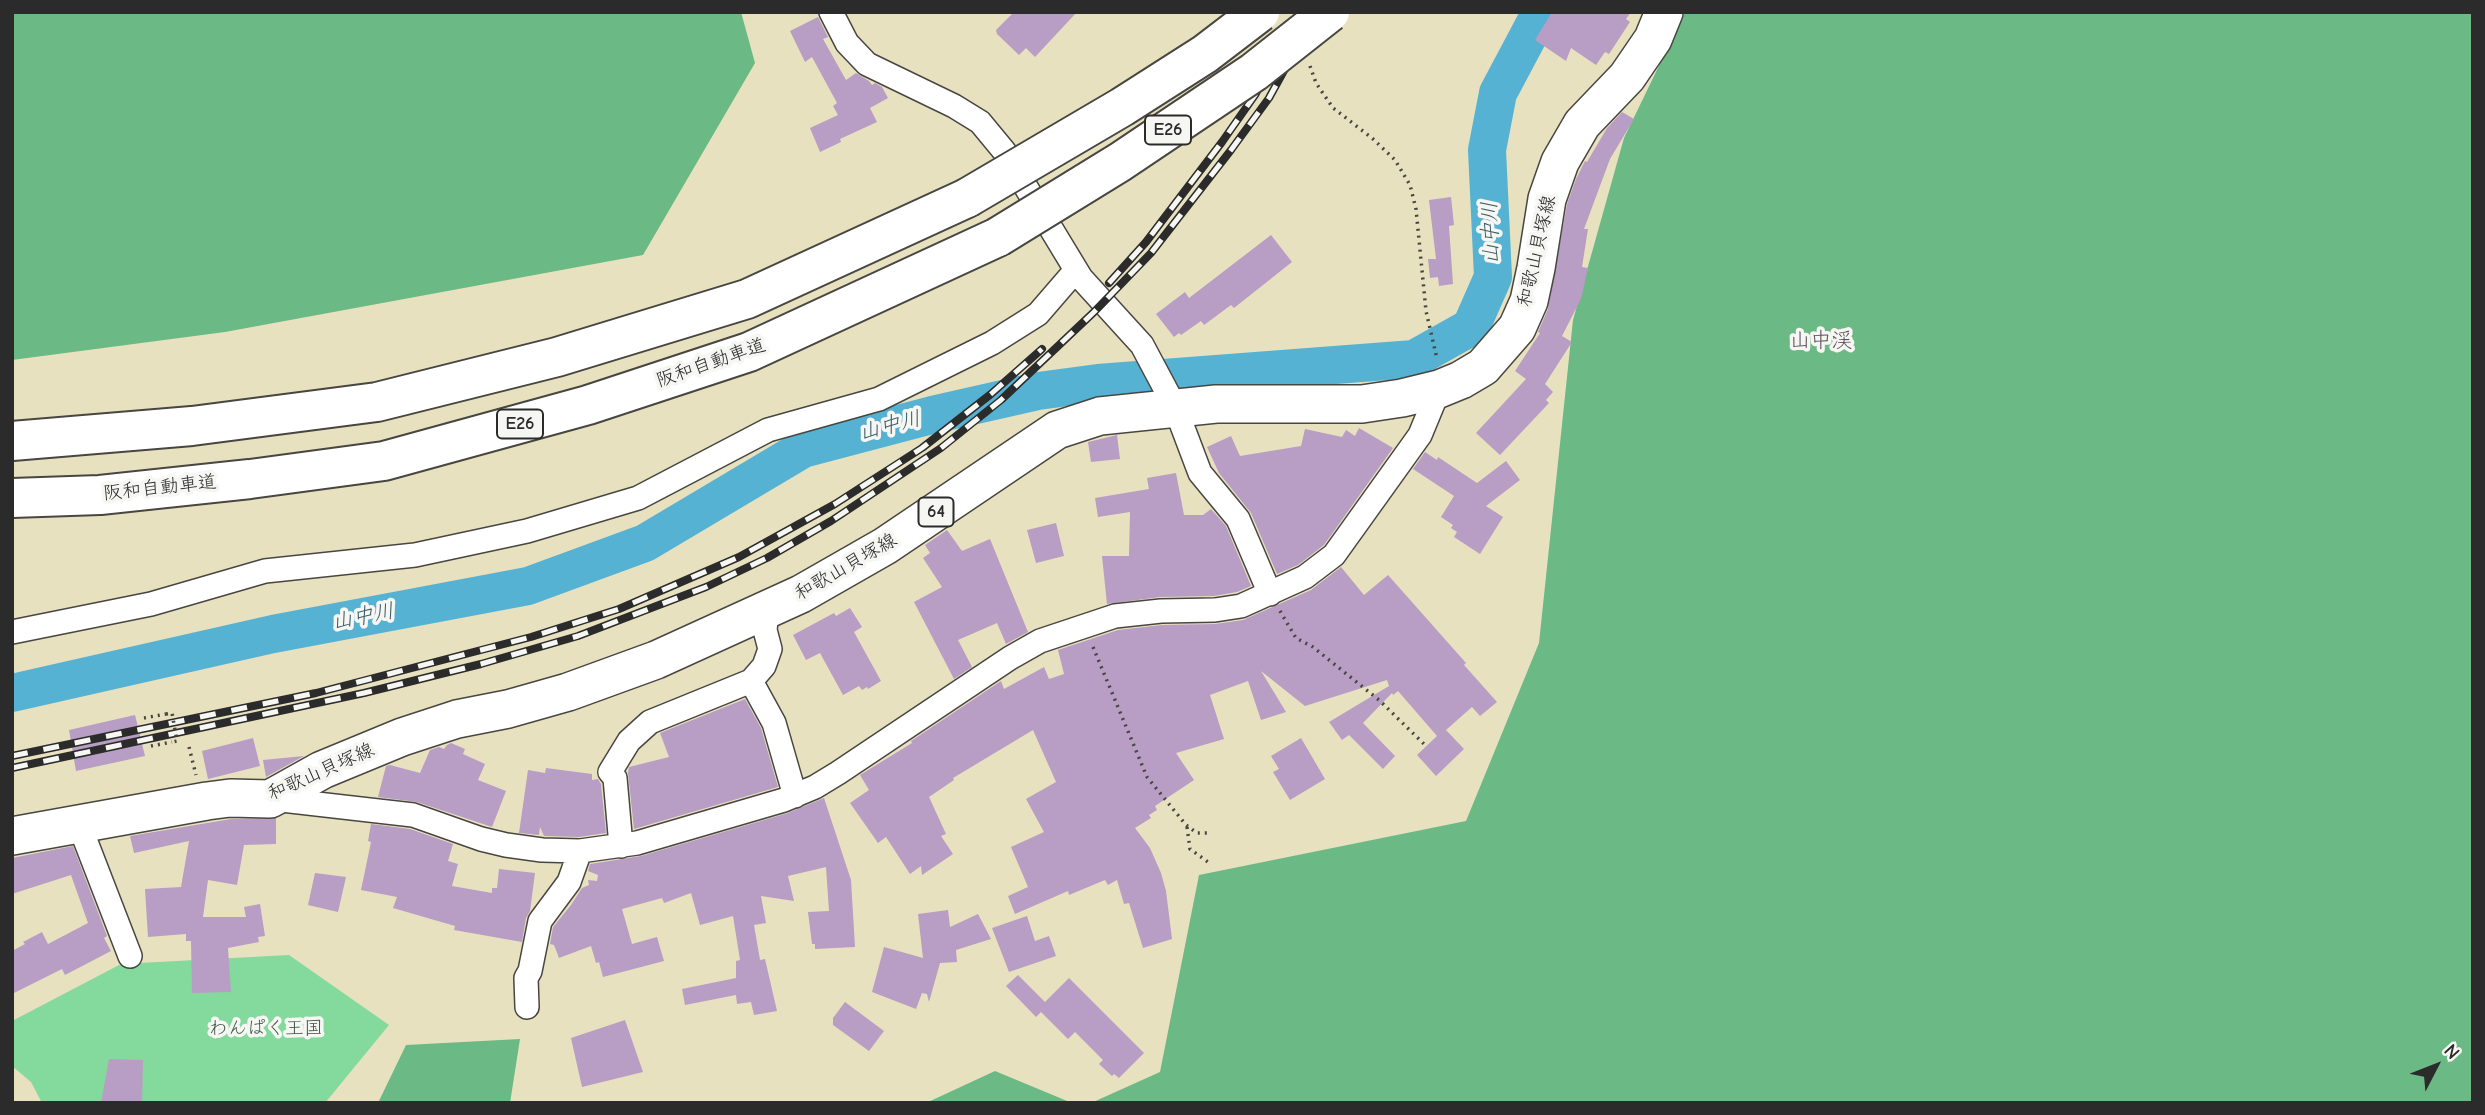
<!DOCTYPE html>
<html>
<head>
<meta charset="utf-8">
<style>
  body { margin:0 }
  #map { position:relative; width:2485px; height:1115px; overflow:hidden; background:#e8e1bf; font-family:"Comic Neue",sans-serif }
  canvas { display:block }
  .frame { position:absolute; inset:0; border:14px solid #2b2b2b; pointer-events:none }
  .north { position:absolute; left:2401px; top:1031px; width:70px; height:70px; -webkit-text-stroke:5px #f6f6f2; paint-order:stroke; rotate:48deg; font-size:19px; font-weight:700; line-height:28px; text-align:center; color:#2b2b2b }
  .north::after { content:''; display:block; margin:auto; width:24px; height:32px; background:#2b2b2b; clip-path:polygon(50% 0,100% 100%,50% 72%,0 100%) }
</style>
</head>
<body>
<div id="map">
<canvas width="2485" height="1115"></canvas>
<div class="frame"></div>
<div class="north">N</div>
</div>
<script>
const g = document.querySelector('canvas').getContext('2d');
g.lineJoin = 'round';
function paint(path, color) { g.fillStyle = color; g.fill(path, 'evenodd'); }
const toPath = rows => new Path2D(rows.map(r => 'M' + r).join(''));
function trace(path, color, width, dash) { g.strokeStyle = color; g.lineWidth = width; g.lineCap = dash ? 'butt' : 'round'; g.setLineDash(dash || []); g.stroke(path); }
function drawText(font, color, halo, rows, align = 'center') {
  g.font = font + ' "Comic Neue","Klee One",sans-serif'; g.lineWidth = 7; g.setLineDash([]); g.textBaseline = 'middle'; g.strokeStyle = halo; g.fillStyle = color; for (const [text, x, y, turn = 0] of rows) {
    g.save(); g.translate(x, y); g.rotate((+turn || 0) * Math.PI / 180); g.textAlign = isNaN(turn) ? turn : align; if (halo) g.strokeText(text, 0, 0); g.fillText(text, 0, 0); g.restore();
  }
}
const green = toPath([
  [289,955,389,1025,325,1103,42,1103,31,1082,12,1066,12,1021,121,964]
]);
const forest = toPath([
  [12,12,741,12,755,63,643,255,225,332,12,360],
  [1685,12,2473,12,2473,1103,1091,1103,1160,1072,1199,875,1466,821,1539,643,1573,320,1624,138],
  [520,1039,510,1103,378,1103,406,1045],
  [995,1071,1072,1103,926,1103]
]);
const river = toPath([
  [12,693,273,634,528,586,645,543,803,449,932,415,1038,391,1098,383,1414,359,1471,327,1493,277,1487,150,1498,93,1541,12]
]);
const building = toPath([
  [1014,12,1077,12,1035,57,1026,48,1019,55,997,34,996,30],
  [1552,12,1631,12,1626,19,1630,22,1609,54,1605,52,1596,65,1571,48,1566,61,1535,40],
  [818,17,828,37,823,39,846,80,856,73,869,81,872,85,875,83,882,87,888,98,870,108,877,122,840,139,841,142,820,152,810,128,838,115,833,106,837,103,812,57,805,62,790,31],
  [1622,112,1634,119,1610,159,1584,229,1588,229,1582,267,1588,268,1581,299,1562,336,1572,342,1545,384,1553,392,1546,400,1549,403,1500,455,1476,433,1526,379,1515,371,1540,333,1538,332,1548,309,1567,204,1576,179,1585,161,1587,162,1607,128],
  [1451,197,1454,225,1449,226,1453,284,1439,286,1438,277,1430,278,1428,259,1436,259,1429,200],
  [1271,235,1292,262,1234,308,1231,305,1204,325,1201,321,1181,335,1179,333,1174,337,1156,314,1185,292,1189,298],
  [1359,428,1393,448,1324,545,1298,565,1277,574,1251,513,1219,473,1207,447,1231,436,1240,456,1301,446,1305,429,1342,437,1346,430,1355,436],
  [1117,435,1120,459,1091,462,1088,442],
  [1425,452,1437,460,1438,457,1477,483,1506,461,1520,480,1486,506,1503,517,1480,554,1454,537,1457,532,1451,528,1453,525,1441,517,1454,496,1413,469],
  [1176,473,1184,515,1203,515,1211,509,1226,526,1251,586,1237,592,1214,596,1160,597,1107,604,1102,556,1129,556,1130,512,1098,517,1095,498,1149,489,1147,478],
  [1056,523,1064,556,1036,563,1027,530],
  [947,530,962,551,990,539,1028,632,1006,644,997,623,958,640,972,667,954,679,914,602,942,587,923,558,930,553,925,545],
  [1341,567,1364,595,1388,575,1466,663,1464,665,1497,702,1480,716,1472,707,1446,730,1464,749,1436,776,1417,755,1437,736,1398,691,1393,695,1392,693,1363,723,1395,756,1383,769,1349,735,1342,740,1329,722,1389,686,1387,680,1305,706,1261,671,1286,712,1261,720,1248,681,1210,695,1224,739,1176,753,1194,780,1155,806,1157,810,1149,815,1151,818,1135,828,1150,848,1161,873,1166,891,1172,939,1143,948,1129,903,1124,904,1117,880,1108,885,1105,880,1069,895,1068,891,1015,914,1008,896,1028,887,1011,847,1044,832,1026,799,1056,782,1033,730,953,778,954,780,929,797,946,834,941,836,953,854,922,875,921,866,910,874,886,837,878,843,850,803,869,790,860,775,912,743,911,741,1001,681,1004,689,1044,667,1049,679,1064,674,1058,650,1118,630,1162,625,1215,624,1243,620,1311,590],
  [850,608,862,627,854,632,881,681,868,689,867,687,862,690,859,686,843,695,820,653,806,660,793,635,834,613,836,616],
  [745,699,761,728,778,787,634,829,628,773,629,767,669,757,660,733],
  [135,715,145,756,76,771,69,730],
  [253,738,260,766,208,779,202,751],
  [1301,738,1325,779,1290,800,1273,772,1279,769,1271,756],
  [451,743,465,749,463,754,485,764,478,780,506,791,492,827,417,802,378,797,386,766,390,765,420,773,430,750,439,747,444,749,447,745],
  [304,756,266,777,263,760],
  [546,768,592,774,592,780,598,779,601,784,606,833,579,837,544,836,540,827,539,835,519,833,528,770,545,773],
  [824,798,851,880,855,947,815,949,815,944,812,944,808,912,829,911,826,867,788,876,794,901,761,896,766,923,754,925,760,960,765,959,777,1011,754,1015,751,1002,737,1004,736,995,685,1005,682,989,736,978,736,961,740,960,733,916,700,925,691,893,664,903,662,898,622,909,632,944,657,937,664,961,603,977,599,962,596,963,591,946,559,958,554,945,550,944,553,927,571,905,582,888,589,885,588,880,597,881,598,875,588,871,590,864,641,856,788,813],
  [276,818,276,844,244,845,237,885,208,880,203,917,246,917,244,907,260,904,265,936,258,937,259,942,228,948,231,992,192,993,191,941,186,941,186,934,148,937,145,889,181,887,189,841,134,853,130,836,231,819],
  [371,824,410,829,453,844,448,861,458,864,452,886,492,893,492,888,497,888,499,869,535,873,530,911,526,918,522,942,454,930,455,926,393,908,397,897,361,890,371,842,368,841],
  [73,846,107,936,104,938,111,951,65,975,62,969,12,994,12,951,25,944,23,942,42,932,48,944,88,923,71,875,12,894,12,858],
  [315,873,346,877,338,912,308,905],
  [948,910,950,927,978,914,991,939,956,950,957,962,940,963,929,1002,927,994,922,993,916,1009,872,992,884,947,923,958,918,914],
  [1027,916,1035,941,1049,936,1056,956,1009,972,992,928],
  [1018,975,1045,1002,1069,978,1144,1053,1119,1078,1114,1074,1112,1076,1099,1064,1103,1060,1075,1032,1068,1039,1041,1012,1036,1017,1006,986],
  [845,1002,884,1031,869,1051,833,1025,833,1018],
  [625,1020,643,1072,582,1087,571,1038],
  [109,1059,143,1060,142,1103,101,1103]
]);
const path = toPath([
  [1310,66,1316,83,1333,108,1372,138,1395,160,1410,185,1416,209,1426,311,1437,359],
  [1280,611,1296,638,1313,647,1379,700,1425,745],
  [1093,647,1147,777,1186,825,1197,833,1207,833],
  [144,718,166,714],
  [151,746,172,742],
  [189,747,196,775],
  [1187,827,1190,849,1208,862]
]);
const minor = toPath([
  [831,12,847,43,867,64,954,106,980,122,1004,151,1081,278,1142,345,1175,407,1200,473,1238,519,1270,594],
  [767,611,765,630,770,649,764,666,751,681,774,723,795,796],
  [12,632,151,604,265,571,415,555,527,531,638,498,768,430,879,399,992,343,1038,314,1076,270],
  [273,799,413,815,481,839,506,845,542,850,580,851,637,843,784,800,815,787,838,773,1010,658,1040,641,1115,616,1161,611,1215,610,1241,606,1305,577,1334,555,1420,435,1439,389],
  [79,824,130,956],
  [621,846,615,778,610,772,629,741,650,722,751,681],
  [527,1007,526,978,530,971,540,921,569,882,580,851]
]);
const primary = toPath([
  [12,836,207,801,230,798,270,799,322,770,402,737,457,719,508,709,568,692,656,660,801,594,885,546,1057,430,1100,416,1216,404,1362,404,1402,398,1439,389,1461,380,1483,367,1517,328,1529,301,1536,268,1547,199,1560,162,1582,124,1627,77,1653,39,1664,12]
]);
const motorway = toPath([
  [12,441,192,426,377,402,557,357,747,299,967,198],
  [12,498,100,495,250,479,384,461,588,405,749,352,998,237]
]);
const rail = toPath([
  [1109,283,1146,242,1222,142,1255,95,1300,12],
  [12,756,316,693,531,637,619,609,739,557,835,504,922,448,991,394,1042,349],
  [12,768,364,693,481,664,578,636,706,587,767,558,831,521,941,448,1001,400,1094,312,1151,253,1231,150,1269,98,1316,12]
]);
const pathBridge = toPath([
  [166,714,172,713,177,741,172,742]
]);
const motorwayBridge = toPath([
  [967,198,1122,107,1205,54,1260,12],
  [998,237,1120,162,1254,72,1330,12]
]);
const shields = [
  [1168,130,46],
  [520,424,46],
  [936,512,35]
];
const shieldNames = [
  ["E26",1168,130],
  ["E26",520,424],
  ["64",936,512]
];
const streetNames = [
  ["和歌山貝塚線",1537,251,-77],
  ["阪和自動車道",711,363,-19],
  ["阪和自動車道",160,488,-6],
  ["和歌山貝塚線",846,567,-30],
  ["和歌山貝塚線",321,772,-24]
];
const parkNames = [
  ["わんぱく王国",266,1029]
];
const waterNames = [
  ["山中川",1491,233,-92],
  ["山中川",890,426,-14],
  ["山中川",363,617,-11]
];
const neighbourhoodNames = [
  ["山中渓",1821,341]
];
paint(green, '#84d99d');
paint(forest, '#6bb984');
trace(river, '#55b2d3', 38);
paint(building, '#b89dc4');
trace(minor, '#474641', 26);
trace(primary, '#474641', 40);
trace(motorway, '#474641', 42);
trace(path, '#474641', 3.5, [2, 5]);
trace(minor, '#fff', 23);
trace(primary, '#fff', 37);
trace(motorway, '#fff', 38);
trace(rail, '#2b2b2b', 8);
trace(rail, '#f6f6f2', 5, [16]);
trace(motorwayBridge, '#474641', 42, []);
trace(pathBridge, '#474641', 3.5, [2, 5]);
trace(motorwayBridge, '#fff', 38);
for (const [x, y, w] of shields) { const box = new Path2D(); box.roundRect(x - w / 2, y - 14.5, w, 29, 5); g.fillStyle = '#f6f6f2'; g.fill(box); trace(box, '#2b2b2b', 2); }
drawText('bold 18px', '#2b2b2b', null, shieldNames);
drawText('19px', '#2b2b2b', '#f6f6f2', streetNames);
drawText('19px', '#415648', '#f6f6f2', parkNames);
drawText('italic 21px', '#3a5a66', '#f6f6f2', waterNames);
drawText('21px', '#5c5361', '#f6f6f2', neighbourhoodNames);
</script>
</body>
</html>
